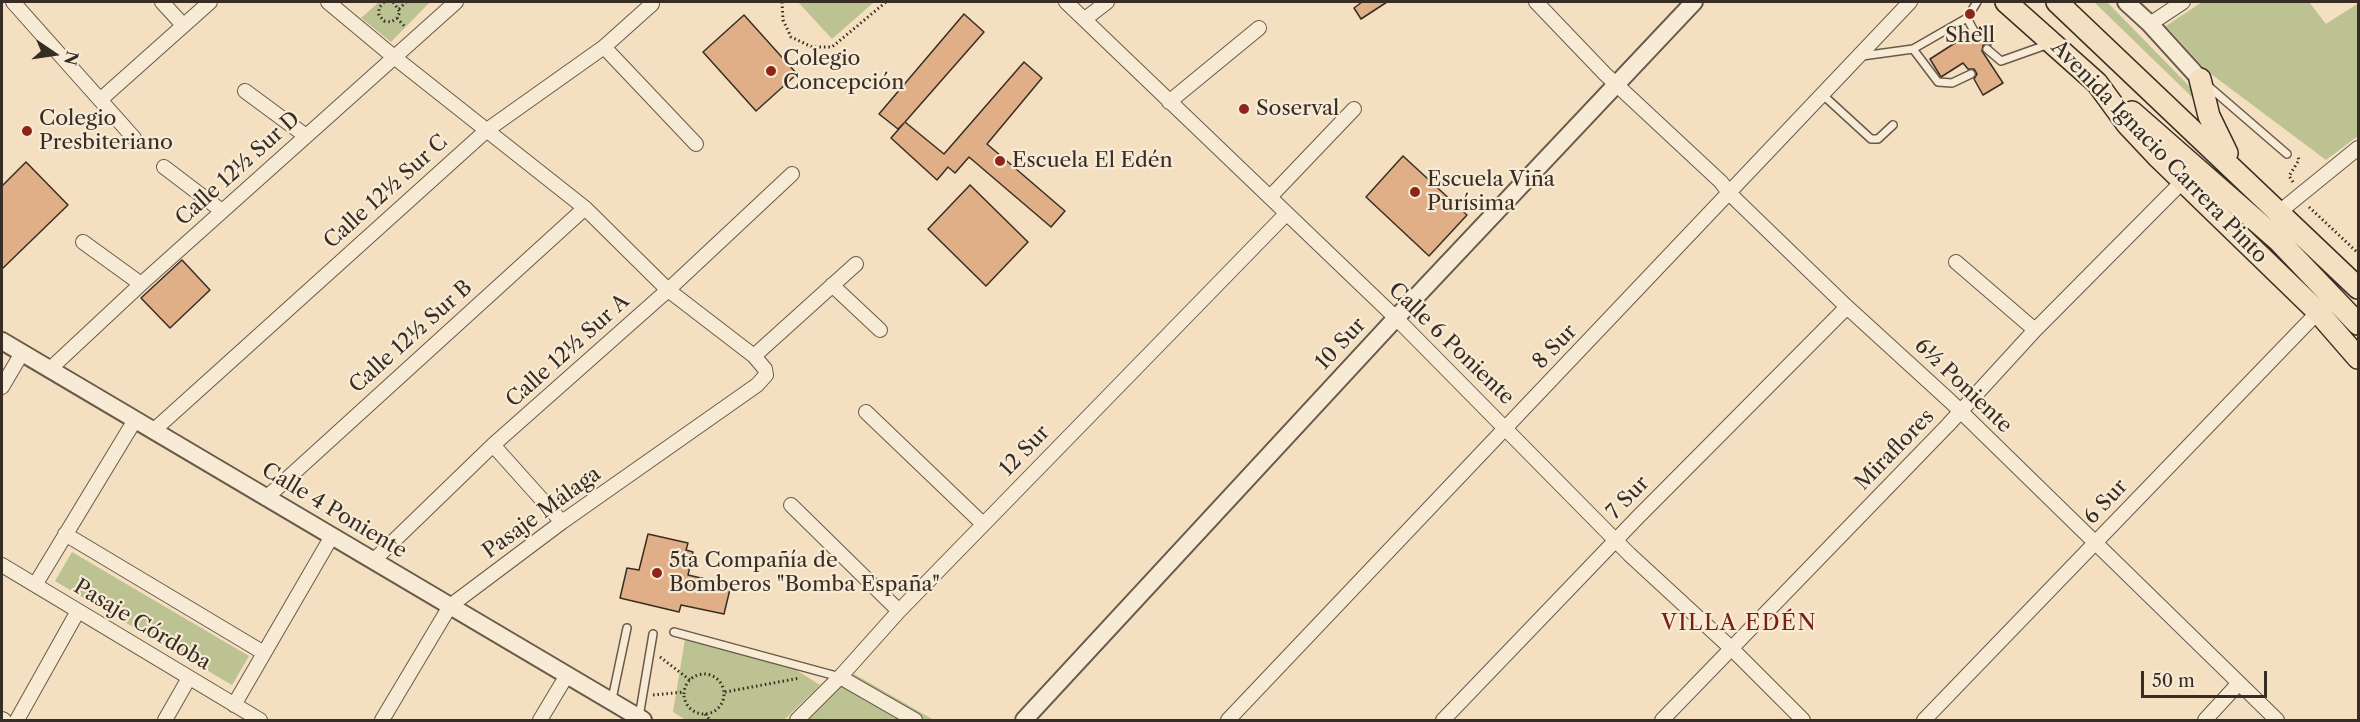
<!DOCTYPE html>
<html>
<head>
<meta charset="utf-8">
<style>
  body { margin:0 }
  #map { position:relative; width:2360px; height:722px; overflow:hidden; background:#f4e0c0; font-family:"Libre Caslon Text",serif }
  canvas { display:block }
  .frame { position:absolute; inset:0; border:3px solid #382d24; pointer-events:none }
  .north { position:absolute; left:24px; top:24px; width:60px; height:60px; -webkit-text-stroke:4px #f8ebd6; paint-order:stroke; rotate:103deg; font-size:16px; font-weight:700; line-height:24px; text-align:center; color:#382d24 }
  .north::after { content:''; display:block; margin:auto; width:21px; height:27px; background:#382d24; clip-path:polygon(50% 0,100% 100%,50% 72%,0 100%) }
  .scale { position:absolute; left:2141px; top:671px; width:126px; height:27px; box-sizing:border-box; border:3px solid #382d24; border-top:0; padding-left:8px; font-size:18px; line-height:21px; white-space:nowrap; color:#382d24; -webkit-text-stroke:4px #f8ebd6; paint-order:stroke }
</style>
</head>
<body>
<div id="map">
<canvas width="2360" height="722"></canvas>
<div class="frame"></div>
<div class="north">N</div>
<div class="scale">50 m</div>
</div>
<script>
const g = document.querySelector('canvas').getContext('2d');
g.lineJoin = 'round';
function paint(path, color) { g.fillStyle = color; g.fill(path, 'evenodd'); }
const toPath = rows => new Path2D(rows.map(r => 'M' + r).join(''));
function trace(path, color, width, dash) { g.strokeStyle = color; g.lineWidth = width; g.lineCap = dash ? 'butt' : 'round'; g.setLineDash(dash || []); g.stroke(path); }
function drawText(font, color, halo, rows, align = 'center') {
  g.font = font + ' "Libre Caslon Text",serif'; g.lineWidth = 4.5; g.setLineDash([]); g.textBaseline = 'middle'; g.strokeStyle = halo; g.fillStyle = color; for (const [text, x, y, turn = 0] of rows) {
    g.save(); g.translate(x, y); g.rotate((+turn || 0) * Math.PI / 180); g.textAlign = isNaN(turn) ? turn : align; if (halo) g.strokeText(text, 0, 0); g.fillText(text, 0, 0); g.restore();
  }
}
const green = toPath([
  [379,2,430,2,391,42,361,18],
  [798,2,874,2,832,39],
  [2094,2,2107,2,2192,89,2193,98],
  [2202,2,2309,2,2326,24,2357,4,2358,136,2326,160,2207,71,2166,26],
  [72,552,249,656,232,685,55,581],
  [685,639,790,666,820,685,784,720,686,720,673,712],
  [854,674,934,720,808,720]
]);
const building = toPath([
  [1362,2,1387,2,1361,19,1354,8,1362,2],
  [964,14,984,32,905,122,944,154,1024,62,1042,78,987,144,1065,211,1051,227,969,157,955,173,948,167,937,180,891,138,904,123,898,129,879,114,964,14],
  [744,15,797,74,756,111,703,52,744,15],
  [1980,27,1991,45,1983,45,1982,51,2003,83,1983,95,1974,79,1977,74,1974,69,1968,69,1963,63,1941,77,1930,59,1969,34,1977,36,1980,27],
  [1403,156,1467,215,1429,256,1366,197,1403,156],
  [26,162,68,205,2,269,2,186,26,162],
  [970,185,1028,242,986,286,928,229,970,185],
  [182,260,210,290,170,328,141,298,182,260],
  [648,534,688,543,686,550,693,552,688,575,731,585,724,614,681,605,679,612,620,598,627,568,639,570,648,534]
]);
const path = toPath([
  [384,2,379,8,379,15,384,21,391,22,397,18,400,12,393,2],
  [782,2,783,20,791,37,812,47,832,47,886,2],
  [399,9,406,2],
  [397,18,406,28],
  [2293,182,2289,176,2299,160,2298,157],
  [2309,207,2358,253],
  [660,657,690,680],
  '684 694a20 20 0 1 1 40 0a20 20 0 1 1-40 0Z',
  [725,692,800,678],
  [653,695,684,692],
  [705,714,710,720]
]);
const service = toPath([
  [1967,18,1913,49,1938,82,1952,83,1971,74],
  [1974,31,1967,18,1977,2],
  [1987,49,2001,61,2049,44],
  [1862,56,1913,49],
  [2207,85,2287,154],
  [1823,95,1871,139,1878,139,1893,125],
  [674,632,840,677],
  [612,699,627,628],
  [639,717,653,634]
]);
const minor = toPath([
  [13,2,134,138],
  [162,2,183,25],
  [328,2,394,57,585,208,668,290,754,356,765,369,766,375,757,385,562,522,450,606,382,720],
  [1066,2,1396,318,1629,554,1731,648,1803,720],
  [1536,2,1605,74,1721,182,1730,194,1847,307,1950,401,2277,720],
  [1085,19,1107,2],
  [2150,24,2183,2],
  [604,47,696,144],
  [245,91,306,136],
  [100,100,210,2],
  [1169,102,1259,28],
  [164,167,222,211],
  [1270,197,1354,109],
  [2278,213,2358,148],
  [83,242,141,284],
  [1956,262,2035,330],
  [832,285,880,330],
  [754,356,856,264],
  [50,369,141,284,456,2],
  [2,387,22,353],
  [866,412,983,524],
  [153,431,487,130,604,47,652,4],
  [493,445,562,522],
  [266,498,585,208],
  [791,505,899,611],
  [65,534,264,653],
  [373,561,493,445,668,290,792,174],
  [2,565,260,720],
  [35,585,135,420],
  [840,677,915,720],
  [234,705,332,536],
  [2,719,4,720],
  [17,720,78,611],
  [165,720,189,678],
  [540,720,567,675],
  [797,720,840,677,899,611,1286,214],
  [1228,720,1910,2],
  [1443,720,1638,517,1847,307],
  [1662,720,1948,425,2035,330,2182,182],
  [1924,720,2318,312],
  [2205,720,2239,683]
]);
const tertiary = toPath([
  [2126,2,2150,24,2200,79],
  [2,341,643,720],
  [1024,720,1396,318,1694,2]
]);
const primary = toPath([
  [2006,2,2097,83,2127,124,2159,158,2318,312,2358,358],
  [2057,2,2358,288],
  [2200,79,2209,116,2227,153],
  [2132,112,2278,240,2358,324]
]);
const markers = [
  [1970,14,6,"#8f2418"],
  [771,71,6,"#8f2418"],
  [1244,109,6,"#8f2418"],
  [27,131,6,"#8f2418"],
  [1000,161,6,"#8f2418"],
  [1415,192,6,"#8f2418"],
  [657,573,6,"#8f2418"]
];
const poiNames = [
  ["Shell",1970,36,"center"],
  ["Colegio",783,59],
  ["Concepción",783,83],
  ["Soserval",1256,109],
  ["Colegio",39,119],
  ["Presbiteriano",39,143],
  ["Escuela El Edén",1012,161],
  ["Escuela Viña",1427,180],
  ["Purísima",1427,204],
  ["5ta Compañía de",669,561],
  ["Bomberos \"Bomba España\"",669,585]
];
const streetNames = [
  ["Avenida Ignacio Carrera Pinto",2159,152,46],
  ["Calle 12½ Sur D",238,169,-42],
  ["Calle 12½ Sur C",386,192,-42],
  ["Calle 12½ Sur B",411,337,-42],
  ["10 Sur",1341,344,-47],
  ["Calle 6 Poniente",1451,344,44],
  ["8 Sur",1555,347,-46],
  ["Calle 12½ Sur A",568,351,-42],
  ["6½ Poniente",1963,386,44],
  ["Miraflores",1895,450,-46],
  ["12 Sur",1025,451,-46],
  ["7 Sur",1628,498,-46],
  ["6 Sur",2106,502,-47],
  ["Calle 4 Poniente",334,511,31],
  ["Pasaje Málaga",542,513,-36],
  ["Pasaje Córdoba",142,625,31]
];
const neighbourhoodNames = [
  ["VILLA EDÉN",1739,624]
];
paint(green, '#bcc291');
paint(building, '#e1af87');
trace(building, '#382d24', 1.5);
trace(service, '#675a4b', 10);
trace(minor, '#675a4b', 16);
trace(tertiary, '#675a4b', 20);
trace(primary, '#382d24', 24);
trace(path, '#382d24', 3, [1.5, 3]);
trace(service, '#f8ebd6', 7);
trace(minor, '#f8ebd6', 14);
trace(tertiary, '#f8ebd6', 16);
trace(primary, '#f4e0c0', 21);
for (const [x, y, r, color] of markers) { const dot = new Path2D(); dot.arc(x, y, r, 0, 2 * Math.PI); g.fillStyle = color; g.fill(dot); trace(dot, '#f8ebd6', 2); }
drawText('21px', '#382d24', '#f8ebd6', poiNames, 'left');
drawText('21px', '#382d24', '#f8ebd6', streetNames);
g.letterSpacing = '1.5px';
drawText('22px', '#7a1f14', '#f8ebd6', neighbourhoodNames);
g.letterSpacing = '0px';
</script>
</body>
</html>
